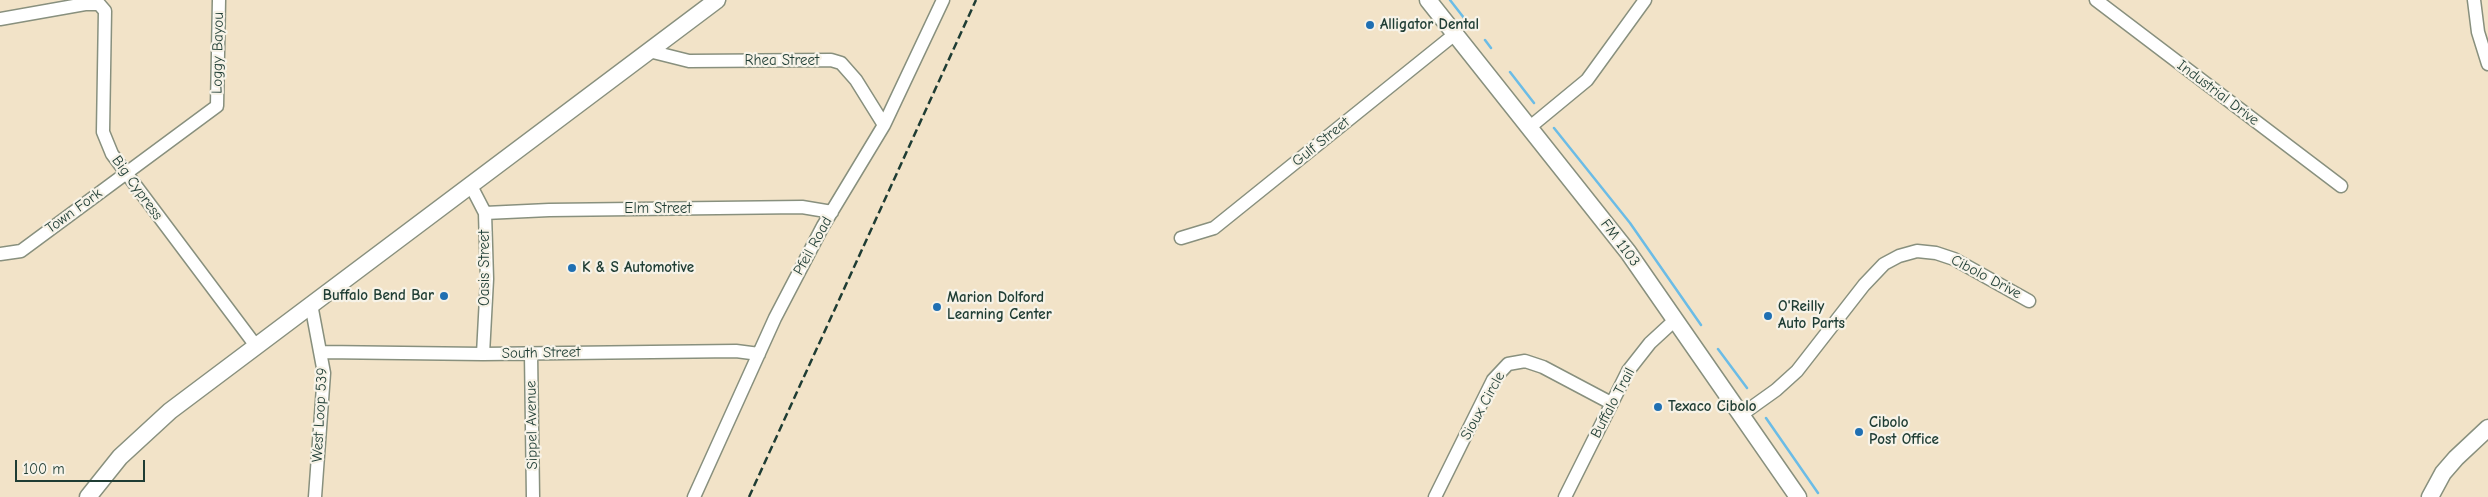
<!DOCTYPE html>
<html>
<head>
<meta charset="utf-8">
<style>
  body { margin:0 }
  #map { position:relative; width:2488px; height:497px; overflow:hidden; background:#f2e3c8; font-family:"Comic Neue",sans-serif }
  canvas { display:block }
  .scale { position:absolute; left:15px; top:460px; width:130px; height:22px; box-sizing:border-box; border:2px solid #1f3d34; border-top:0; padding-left:6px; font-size:15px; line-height:18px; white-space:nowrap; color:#1f3d34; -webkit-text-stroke:4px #f7f3e8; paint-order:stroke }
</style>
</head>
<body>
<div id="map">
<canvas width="2488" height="497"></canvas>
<div class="scale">100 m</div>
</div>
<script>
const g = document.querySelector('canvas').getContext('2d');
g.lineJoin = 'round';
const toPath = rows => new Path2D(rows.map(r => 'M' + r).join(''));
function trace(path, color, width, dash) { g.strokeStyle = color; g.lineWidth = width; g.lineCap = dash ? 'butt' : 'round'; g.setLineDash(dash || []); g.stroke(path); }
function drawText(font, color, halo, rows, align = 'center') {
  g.font = font + ' "Comic Neue",sans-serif'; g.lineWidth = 4.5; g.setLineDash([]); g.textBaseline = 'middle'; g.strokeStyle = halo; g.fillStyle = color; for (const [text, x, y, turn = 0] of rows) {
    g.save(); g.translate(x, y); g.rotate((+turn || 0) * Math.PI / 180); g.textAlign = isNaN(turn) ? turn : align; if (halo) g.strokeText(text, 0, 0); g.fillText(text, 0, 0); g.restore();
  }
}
const stream = toPath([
  [1450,0,1464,18],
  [1485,40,1491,48],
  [1510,72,1534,103],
  [1554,128,1630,223,1701,325],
  [1718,349,1747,388],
  [1766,418,1818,493]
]);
const minor = toPath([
  [2096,0,2341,186],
  [2474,0,2478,32,2488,64],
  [0,19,85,4,99,4,105,11,103,132,112,154,256,346],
  [649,51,689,61,831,60,841,63,856,80,884,125],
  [1530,127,1587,80,1645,0],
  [470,184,485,213,487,279,483,354],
  [485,213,549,210,802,207,832,212],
  [1181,238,1214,228,1455,34],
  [0,254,21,251,217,106,219,0],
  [311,304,324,373,315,497],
  [322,352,483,354,736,351,759,354],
  [531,353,533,497],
  [1741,415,1776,390,1797,371,1864,285,1884,264,1899,256,1917,251,1936,253,1954,259,2029,301],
  [694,497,775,318,823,226,884,125,943,0],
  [1435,497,1493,380,1508,364,1525,361,1543,367,1611,403],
  [1565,497,1628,371,1650,343,1675,320]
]);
const major = toPath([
  [1428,0,1628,252,1798,497],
  [88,497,120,457,170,411,717,0],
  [2430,497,2443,473,2456,458,2488,428]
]);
const rail = toPath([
  [749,497,976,0]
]);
const markers = [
  [1370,25,5,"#1f6fb2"],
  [572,268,5,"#1f6fb2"],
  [444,296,5,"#1f6fb2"],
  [937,307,5,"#1f6fb2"],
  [1768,316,5,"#1f6fb2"],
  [1658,407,5,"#1f6fb2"],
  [1859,432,5,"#1f6fb2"]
];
const poiNames = [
  ["Alligator Dental",1380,25],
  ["K & S Automotive",582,268],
  ["Buffalo Bend Bar",434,296,"right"],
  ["Marion Dolford",947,298],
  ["Learning Center",947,315],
  ["O'Reilly",1778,307],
  ["Auto Parts",1778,324],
  ["Texaco Cibolo",1668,407],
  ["Cibolo",1869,423],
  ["Post Office",1869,440]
];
const streetNames = [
  ["Loggy Bayou",218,53,-89],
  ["Rhea Street",782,61],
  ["Industrial Drive",2218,93,37],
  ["Gulf Street",1321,142,-39],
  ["Big Cypress",137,188,54],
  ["Elm Street",658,209],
  ["Town Fork",74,211,-36],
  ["FM 1103",1620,243,53],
  ["Pfeil Road",813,246,-61],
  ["Oasis Street",485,268,-90],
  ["Cibolo Drive",1986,277,28],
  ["South Street",541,353,-1],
  ["Buffalo Trail",1613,403,-62],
  ["Sioux Circle",1483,406,-61],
  ["West Loop 539",320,415,-87],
  ["Sippel Avenue",532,425,-91]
];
trace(stream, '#6bbce6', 2.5);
trace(minor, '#88907e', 15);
trace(major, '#88907e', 19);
trace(minor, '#fff', 12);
trace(major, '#fff', 16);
trace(rail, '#1f3d34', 2.5, [8, 4]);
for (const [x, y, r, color] of markers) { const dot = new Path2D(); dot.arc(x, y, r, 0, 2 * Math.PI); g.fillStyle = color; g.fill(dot); trace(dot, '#f7f3e8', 2); }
drawText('bold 15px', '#1f3d34', '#f7f3e8', poiNames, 'left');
drawText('15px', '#1f3d34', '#f7f3e8', streetNames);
</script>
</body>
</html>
